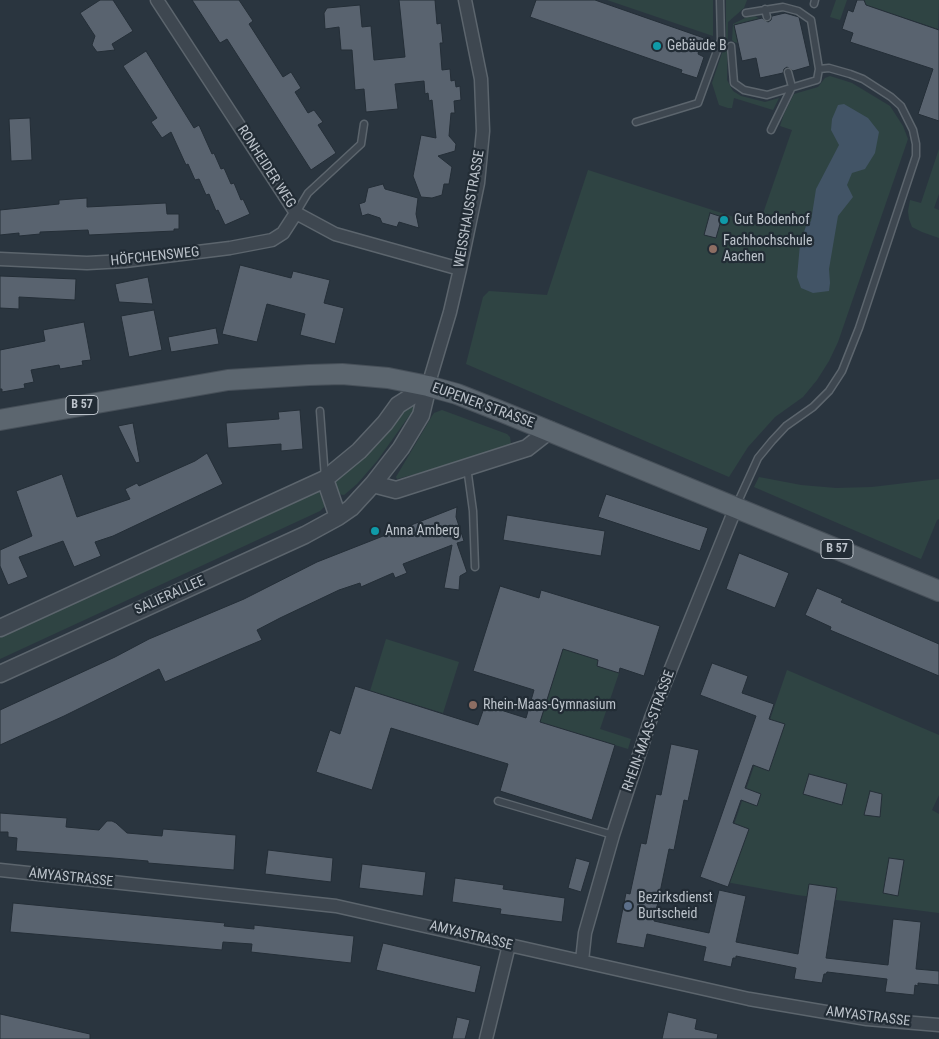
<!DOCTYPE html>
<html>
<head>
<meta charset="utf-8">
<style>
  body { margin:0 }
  canvas { display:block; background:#2a353f }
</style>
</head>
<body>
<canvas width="939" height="1039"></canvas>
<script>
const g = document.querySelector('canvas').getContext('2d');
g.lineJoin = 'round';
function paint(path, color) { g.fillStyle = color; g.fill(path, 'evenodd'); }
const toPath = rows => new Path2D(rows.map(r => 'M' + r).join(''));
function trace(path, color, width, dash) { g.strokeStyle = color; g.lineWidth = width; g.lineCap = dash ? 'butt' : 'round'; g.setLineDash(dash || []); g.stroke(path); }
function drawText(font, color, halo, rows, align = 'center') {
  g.font = font + ' "Roboto Condensed",sans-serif'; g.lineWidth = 4.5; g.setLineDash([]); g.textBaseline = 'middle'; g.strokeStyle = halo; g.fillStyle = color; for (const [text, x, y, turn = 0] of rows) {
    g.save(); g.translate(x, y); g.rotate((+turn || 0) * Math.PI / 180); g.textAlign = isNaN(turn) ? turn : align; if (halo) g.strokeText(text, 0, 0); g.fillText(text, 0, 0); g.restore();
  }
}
const green = toPath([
  [607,0,713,0,713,36],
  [726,0,747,0,744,8,728,22,727,80,733,91,741,96,765,102,779,98,773,110,734,98,732,108,728,108,719,105,712,83,726,41],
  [836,0,847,0,840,20,830,17],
  [864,0,939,0,938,29,866,5],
  [755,16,760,19,734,25,738,43,734,42,732,40,733,24,747,17],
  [830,76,852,83,890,106,903,126,908,139,838,342,829,361,817,380,803,397,775,417,748,447,729,477,466,364,483,297,489,291,547,295,588,170,759,225,792,130,780,126,784,114,794,94,818,87,825,78],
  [939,149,939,194,934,208,939,210,939,238,922,232,912,227,909,219,908,211,910,200,921,203],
  [406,404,413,405,414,409,377,461,357,484,344,495,338,494,331,479],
  [442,410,507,434,510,437,511,444,507,449,397,479,396,477,432,416,434,413],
  [759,477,801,485,836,488,872,487,939,479,939,519,937,520,921,559,754,487],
  [315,489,319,492,325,506,320,511,0,659,0,633],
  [386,639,459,662,443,713,370,691],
  [564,646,599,660,597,666,619,673,600,729,631,739,628,749,540,722],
  [787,670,939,735,939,795,932,810,939,814,939,913,797,895,715,880]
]);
const water = toPath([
  [844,104,868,118,879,132,875,153,865,169,852,173,847,185,853,197,838,216,829,269,830,283,829,291,813,293,801,288,797,277,800,244,806,226,811,221,816,189,839,145,831,130,832,119,838,105]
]);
const building = toPath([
  [100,0,113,0,133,31,112,44,115,50,97,52,92,45,95,36,80,13,100,0],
  [192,0,239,0,253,21,249,24,283,77,291,72,301,88,295,92,308,113,314,110,323,122,318,125,336,153,311,170,227,39,220,43,192,0],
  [399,0,435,0,437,24,441,23,443,43,440,43,442,70,450,69,451,81,455,80,456,87,460,86,461,100,454,101,455,113,451,113,449,136,456,144,455,151,438,156,452,167,449,184,444,184,442,195,432,198,421,197,413,176,421,135,436,138,432,100,429,101,428,93,425,94,424,81,395,84,398,109,366,112,364,89,355,90,352,50,341,50,339,27,325,29,324,13,327,8,360,5,362,27,371,26,374,60,405,57,399,0],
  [536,0,595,0,704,38,698,54,704,57,697,78,681,73,682,70,530,17,536,0],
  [857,0,864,0,866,5,939,30,939,121,918,114,933,69,850,42,853,33,842,29,848,10,853,12,857,0],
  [785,13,799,17,810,66,793,71,787,67,784,69,783,73,760,78,756,58,742,61,734,25,762,18,768,22,771,20,772,16,785,13],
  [146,51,194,128,199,125,212,154,214,153,221,169,224,168,231,184,234,183,241,200,243,199,250,214,225,225,218,210,216,211,209,194,206,195,199,179,195,180,188,164,186,165,171,132,162,138,151,122,157,118,123,66,146,51],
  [30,118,32,160,11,161,9,119,30,118],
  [383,184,385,189,418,198,416,214,419,228,399,222,397,227,382,223,380,218,368,214,362,216,359,204,365,202,368,188,383,184],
  [87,198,87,207,166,203,167,214,179,214,179,229,174,229,174,231,89,235,88,230,40,232,40,234,19,236,19,233,0,235,0,210,59,204,59,200,87,198],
  [710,213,722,217,716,238,704,235,710,213],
  [240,265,291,278,293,271,330,280,324,303,344,308,335,344,300,335,305,314,267,304,257,342,222,334,240,265],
  [0,276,76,279,75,300,19,297,19,309,0,308,0,276],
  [148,277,153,304,119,302,115,284,148,277],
  [154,310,162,350,129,357,121,316,154,310],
  [84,322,91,360,82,361,83,365,60,369,59,365,31,370,34,382,24,384,25,388,2,392,2,389,0,389,0,350,45,341,43,330,84,322],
  [216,328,219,344,171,352,168,337,216,328],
  [300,410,303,449,281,451,281,444,228,448,226,423,279,419,278,412,300,410],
  [133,423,140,462,136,463,118,426,133,423],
  [207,453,223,484,113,536,95,542,101,556,74,567,63,541,19,557,28,577,8,585,0,566,0,550,32,536,16,491,62,474,77,517,130,499,125,489,137,483,139,486,195,461,207,453],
  [606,494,708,528,700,551,598,517,606,494],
  [457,507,456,517,464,541,457,543,467,572,460,576,459,590,444,588,452,545,403,564,407,573,395,578,393,573,361,587,360,583,339,590,280,618,257,630,262,640,236,651,165,682,159,669,64,716,0,745,0,710,115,657,149,639,244,599,317,562,457,507],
  [507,515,605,531,601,556,503,540,507,515],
  [739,553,789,573,775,608,726,589,739,553],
  [500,586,539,598,541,590,660,626,644,676,620,668,619,673,597,666,598,660,563,649,540,722,615,745,592,820,500,791,508,764,391,728,372,790,316,772,330,730,340,734,355,686,478,725,485,705,526,718,534,690,473,671,500,586],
  [817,588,843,599,841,602,939,644,939,676,830,630,831,627,805,615,817,588],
  [712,663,748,676,742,693,774,704,769,719,785,724,769,771,753,765,745,788,761,794,757,806,741,800,733,823,749,829,728,887,700,877,756,716,700,695,712,663],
  [671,744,699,750,688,801,684,800,674,850,669,849,654,921,709,933,719,890,746,896,736,942,798,954,809,884,837,888,826,958,888,965,893,919,921,922,916,969,939,971,939,985,918,983,918,986,915,985,914,995,885,992,887,979,827,972,826,974,824,974,822,983,794,979,796,968,736,956,736,958,733,958,731,967,703,961,706,947,647,934,644,948,616,943,626,893,630,894,641,843,646,844,656,794,661,795,671,744],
  [809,774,847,784,842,805,803,794,809,774],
  [870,791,882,794,880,817,864,815,870,791],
  [0,813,67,818,66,827,99,830,107,821,112,821,116,823,127,833,162,836,163,829,236,835,234,870,148,863,148,861,113,858,16,851,17,838,8,837,8,832,0,832,0,813],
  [268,850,333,858,331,882,265,874,268,850],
  [576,858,590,862,581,892,568,888,576,858],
  [889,858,904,860,898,896,883,893,889,858],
  [362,864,426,872,423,896,359,888,362,864],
  [455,878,504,885,503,889,565,898,562,922,500,914,501,909,452,902,455,878],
  [13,903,225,923,224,926,254,929,254,925,354,936,351,963,251,952,252,944,223,942,222,950,10,932,13,903],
  [383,943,481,966,475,993,376,970,383,943],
  [668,1012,697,1019,695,1029,718,1034,717,1039,662,1039,668,1012],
  [0,1014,90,1034,90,1039,0,1039,0,1014],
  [457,1017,470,1020,465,1039,452,1039,457,1017]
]);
const service = toPath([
  [814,4,815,0],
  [765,9,767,17],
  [731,46,734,83,744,90,767,95,817,80,819,69,811,20,798,11,783,7,746,13],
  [636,122,698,103,721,40,720,0],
  [771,130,792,87,788,72],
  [296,213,308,193,361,144,364,124],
  [320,411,325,478],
  [467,467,473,511,475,567],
  [737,504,758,458,772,441,786,426,813,407,829,391,842,371,859,328,916,156,916,144,913,130,901,106,891,97,863,79,850,74,829,68,819,69],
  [498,801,613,835]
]);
const minor = toPath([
  [157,0,296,213,335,234,460,269],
  [0,259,87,263,125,261,230,248,272,240,283,233,296,213],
  [428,386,450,312,460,269,478,183,483,131,481,79,465,0],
  [0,870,336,906,749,999,867,1019,939,1025],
  [582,961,585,933,613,835,651,718,736,507],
  [486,1039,509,945]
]);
const tertiary = toPath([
  [325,479,338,517],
  [373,484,396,490,527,448,550,430],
  [0,628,325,479,359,451,385,423,398,405,428,386],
  [0,674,305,535,338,517,351,508,373,484,401,448,421,415,428,386]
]);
const primary = toPath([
  [0,420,228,380,309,375,342,374,388,378,428,386,457,394,505,413,939,591]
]);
const markers = [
  [657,46,5,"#0f9aa8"],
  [724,220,5,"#0f9aa8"],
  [713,249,5,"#8d6e63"],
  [375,531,5,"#0f9aa8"],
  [473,705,5,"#8d6e63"],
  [628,906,5,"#5c6f8a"]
];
const shields = [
  [82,405,32],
  [837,549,32]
];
const shieldNames = [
  ["B 57",82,405],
  ["B 57",837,549]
];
const poiNames = [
  ["Gebäude B",667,46],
  ["Gut Bodenhof",734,220],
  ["Fachhochschule",723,241],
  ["Aachen",723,257],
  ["Anna Amberg",385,531],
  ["Rhein-Maas-Gymnasium",483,705],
  ["Bezirksdienst",638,898],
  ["Burtscheid",638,914]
];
const streetNames = [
  ["RONHEIDER WEG",266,167,57],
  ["WEISSHAUSSTRASSE",470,209,-80],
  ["HÖFCHENSWEG",155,257,-6],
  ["EUPENER STRASSE",483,406,20],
  ["SALIERALLEE",170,596,-24],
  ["RHEIN-MAAS-STRASSE",649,731,-70],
  ["AMYASTRASSE",71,878,6],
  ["AMYASTRASSE",471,936,14],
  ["AMYASTRASSE",868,1017,7]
];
paint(green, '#2f4443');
paint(water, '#425466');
paint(building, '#59636f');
trace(building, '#242e37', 1);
trace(service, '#5c656d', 9);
trace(minor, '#5c656d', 15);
trace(tertiary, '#5c656d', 19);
trace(primary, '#475059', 22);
trace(service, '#3e4750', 6);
trace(minor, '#3e4750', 12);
trace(tertiary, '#3e4750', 16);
trace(primary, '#5c666f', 20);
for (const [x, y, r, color] of markers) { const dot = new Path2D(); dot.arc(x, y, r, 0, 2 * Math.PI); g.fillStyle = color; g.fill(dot); trace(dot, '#222c35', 2); }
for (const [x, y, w] of shields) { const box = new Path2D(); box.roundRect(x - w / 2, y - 9.5, w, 19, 4); g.fillStyle = '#222c35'; g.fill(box); trace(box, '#bbc2ca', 1); }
drawText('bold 12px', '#bbc2ca', null, shieldNames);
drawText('14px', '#bbc2ca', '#222c35', poiNames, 'left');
drawText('14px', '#bbc2ca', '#222c35', streetNames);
</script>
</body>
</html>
